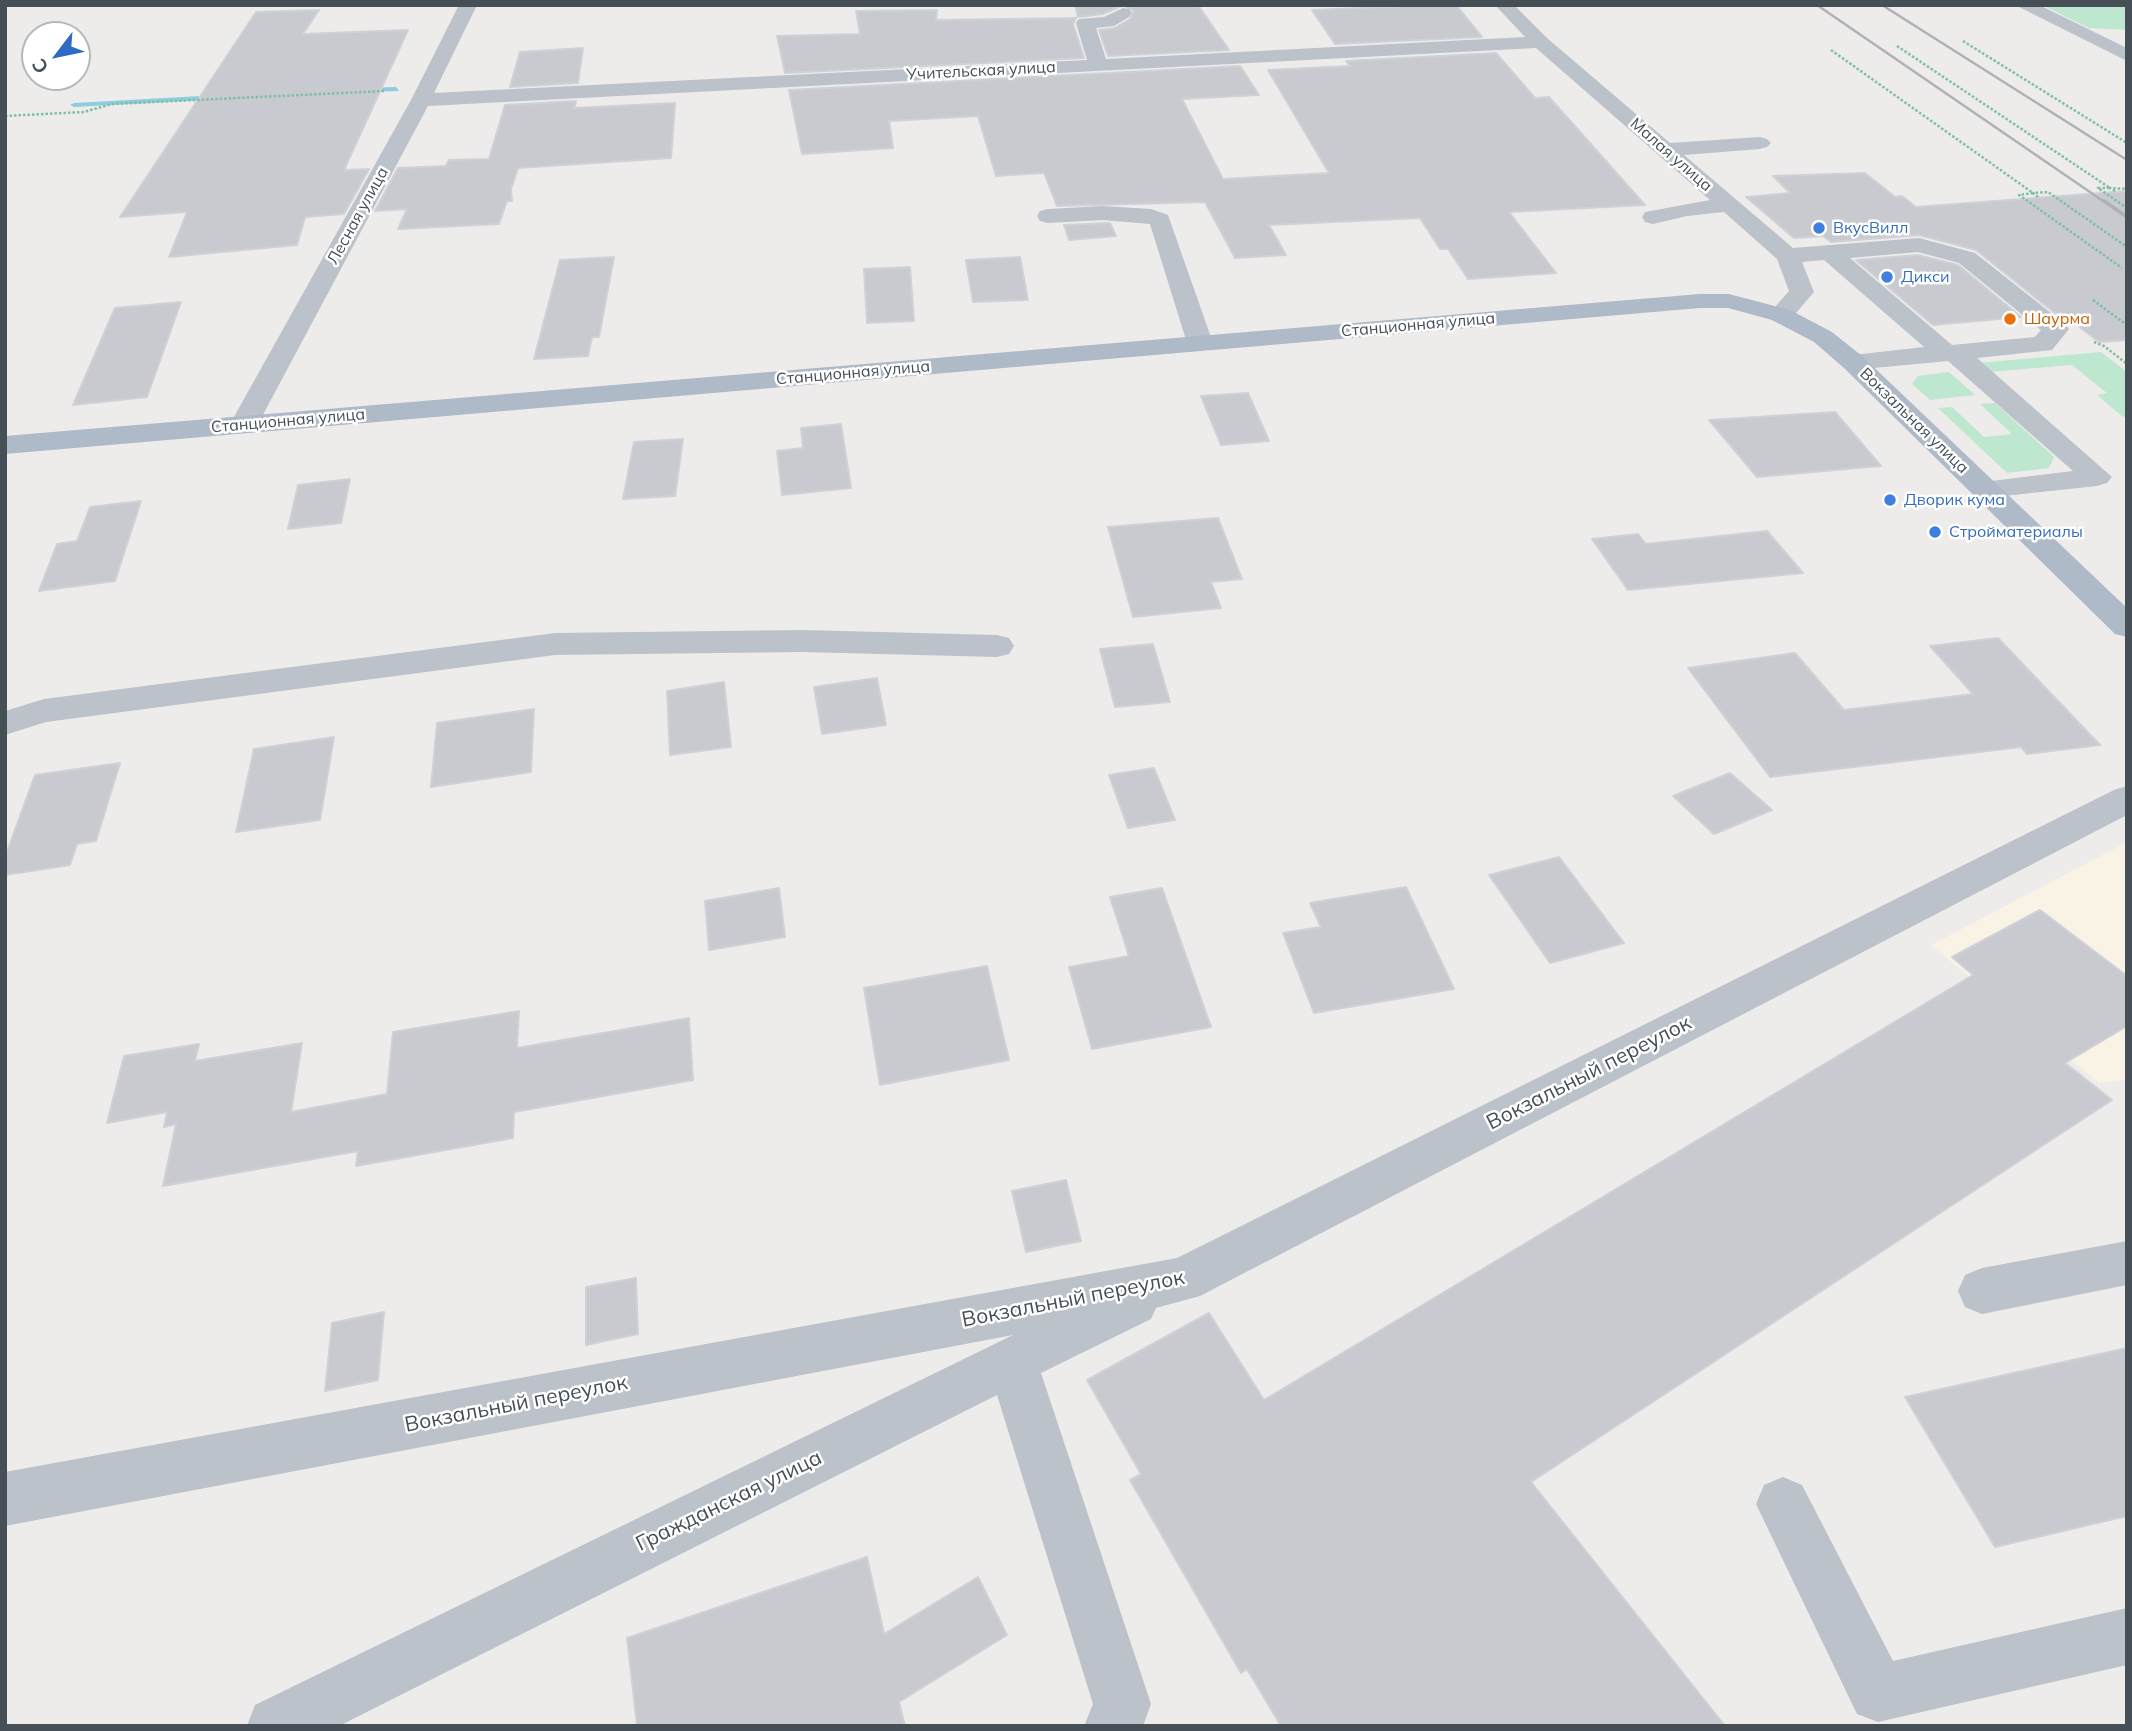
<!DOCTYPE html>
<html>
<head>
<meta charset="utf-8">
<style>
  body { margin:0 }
  #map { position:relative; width:2132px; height:1731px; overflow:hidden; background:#eeebeb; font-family:Mulish,sans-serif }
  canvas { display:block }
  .frame { position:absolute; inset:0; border:7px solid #464e56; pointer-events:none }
  .north { position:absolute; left:21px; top:21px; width:70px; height:70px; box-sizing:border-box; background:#fff; border:2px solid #b5b8bb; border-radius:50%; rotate:238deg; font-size:19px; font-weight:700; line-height:28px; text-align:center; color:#464e56 }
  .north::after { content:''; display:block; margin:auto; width:24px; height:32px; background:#2f6bc4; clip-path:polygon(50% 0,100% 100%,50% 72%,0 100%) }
</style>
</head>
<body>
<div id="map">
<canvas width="2132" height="1731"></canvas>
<div class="frame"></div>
<div class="north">С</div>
</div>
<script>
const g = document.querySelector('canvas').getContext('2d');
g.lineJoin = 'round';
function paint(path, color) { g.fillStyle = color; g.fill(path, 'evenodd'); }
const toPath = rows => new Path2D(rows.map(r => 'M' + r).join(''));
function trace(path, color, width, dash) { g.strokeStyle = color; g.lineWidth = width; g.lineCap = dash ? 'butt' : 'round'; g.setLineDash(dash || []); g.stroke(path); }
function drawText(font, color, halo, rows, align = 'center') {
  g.font = font + ' Mulish,sans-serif'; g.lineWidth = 5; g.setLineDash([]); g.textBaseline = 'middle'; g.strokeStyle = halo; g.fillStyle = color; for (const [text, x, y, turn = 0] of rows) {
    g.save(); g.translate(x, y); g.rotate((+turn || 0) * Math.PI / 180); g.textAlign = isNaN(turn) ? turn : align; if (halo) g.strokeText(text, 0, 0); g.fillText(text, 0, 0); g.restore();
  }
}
const commercial = toPath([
  [2127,842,2127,1079,2099,1083,1931,945]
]);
const green = toPath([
  [2042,5,2127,5,2127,30,2089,28],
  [2101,352,2127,372,2127,416,2123,417,2097,395,2107,393,2072,365,1989,372,1978,363],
  [1949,372,1975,395,1930,400,1912,384,1918,376],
  [1995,403,2054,457,2049,468,2007,473,1938,408,1952,407,1984,437,2012,434,1980,404]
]);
const stream = toPath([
  [396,87,399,91,360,92,356,90,360,88,396,87],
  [219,95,222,95,222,99,74,107,70,105,74,103,219,95]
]);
const building = toPath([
  [1075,5,1198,5,1229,50,1108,56,1099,30,1115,28,1130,19,1134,11,1123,5,1103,14,1078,17,1075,5],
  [1432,5,1456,5,1482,37,1335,44,1312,10,1432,5],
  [319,10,303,34,408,30,344,170,369,169,344,214,305,217,297,245,169,257,187,212,120,217,256,12,319,10],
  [937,10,936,20,1076,18,1073,24,1084,58,785,73,777,36,860,34,856,11,937,10],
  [583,48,578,83,510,87,520,52,583,48],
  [1496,53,1535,98,1549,97,1645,205,1509,212,1556,273,1468,279,1448,249,1440,249,1420,218,1269,225,1286,255,1235,258,1205,202,1057,206,1044,173,996,176,978,116,889,121,893,148,802,154,789,90,1240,66,1259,95,1182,99,1223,179,1329,173,1268,70,1350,66,1346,61,1496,53],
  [576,101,574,108,675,103,671,158,518,168,511,189,512,201,507,201,499,224,398,229,407,209,375,211,398,168,446,166,449,160,489,159,505,105,576,101],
  [1865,173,1895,197,1902,196,1916,207,2127,191,2127,340,2099,342,2061,313,2056,314,1976,250,1919,235,1831,242,1823,236,1794,238,1746,197,1790,193,1773,176,1865,173],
  [1110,223,1116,236,1069,240,1064,225,1110,223],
  [1918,255,1958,265,2021,317,1933,325,1856,260,1918,255],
  [614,257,599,337,592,337,588,356,534,359,560,260,614,257],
  [1020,257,1028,300,973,302,966,260,1020,257],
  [910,267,914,321,867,323,864,269,910,267],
  [181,302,147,397,73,405,115,308,181,302],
  [1248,393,1269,441,1221,445,1201,396,1248,393],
  [1835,412,1881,466,1757,477,1709,420,1835,412],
  [841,424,851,488,782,495,777,451,803,448,801,428,841,424],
  [683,439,675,496,623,499,634,442,683,439],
  [350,479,341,523,288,529,298,485,350,479],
  [141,501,115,581,39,591,57,544,77,541,90,507,141,501],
  [1218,518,1242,579,1211,582,1221,608,1133,617,1108,527,1218,518],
  [1767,531,1803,573,1628,590,1592,539,1638,534,1646,544,1767,531],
  [1998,638,2100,745,2027,754,2021,747,1770,777,1688,668,1795,653,1844,710,1973,694,1930,646,1998,638],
  [1153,644,1170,702,1115,707,1100,649,1153,644],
  [877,678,886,725,822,734,814,687,877,678],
  [724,682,731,747,670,755,667,691,724,682],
  [534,709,531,772,431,787,437,723,534,709],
  [334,737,320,820,236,832,254,749,334,737],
  [120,763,96,841,77,844,70,865,5,875,5,857,35,775,120,763],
  [1154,768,1175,820,1128,828,1109,775,1154,768],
  [1730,773,1772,810,1714,834,1673,796,1730,773],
  [1559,857,1624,943,1550,963,1489,875,1559,857],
  [1406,887,1454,989,1314,1013,1283,933,1321,927,1310,903,1406,887],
  [779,888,785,937,709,950,705,901,779,888],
  [1162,888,1211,1027,1092,1049,1069,967,1129,956,1110,897,1162,888],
  [2040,910,2127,976,2127,1026,2065,1063,2112,1100,1531,1482,1725,1726,1281,1726,1247,1669,1241,1673,1130,1480,1141,1474,1087,1380,1209,1313,1264,1400,1973,975,1952,957,2040,910],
  [987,966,1009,1060,880,1085,864,988,987,966],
  [519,1011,517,1048,689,1018,693,1080,514,1112,513,1138,356,1166,358,1151,163,1186,176,1124,164,1127,167,1112,107,1123,124,1056,199,1044,195,1061,302,1043,291,1112,387,1094,393,1032,519,1011],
  [1066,1180,1081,1241,1026,1252,1012,1191,1066,1180],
  [636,1278,638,1334,586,1345,586,1287,636,1278],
  [384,1312,378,1380,325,1391,332,1323,384,1312],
  [2127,1348,2127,1516,1995,1547,1905,1397,2127,1348],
  [867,1557,884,1634,978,1577,1007,1635,899,1702,905,1726,637,1726,627,1638,867,1557]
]);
const path = toPath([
  [1963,41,2127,143],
  [1897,46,2110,188,2098,188,2127,208],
  [1831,50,2033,193,2019,195,2122,268],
  [5,116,84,112,112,104,384,91],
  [2115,191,2110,188,2127,189],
  [2038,197,2033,193,2048,192,2127,247],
  [2093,300,2127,325],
  [2094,342,2104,346,2127,364]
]);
const minor = toPath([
  [459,5,477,5,434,93,1087,60,1076,23,1079,19,1104,17,1123,8,1129,9,1132,13,1129,17,1114,26,1096,28,1106,59,1525,37,1495,5,1514,5,1547,38,1670,143,1760,137,1767,139,1771,143,1767,147,1760,149,1684,155,1793,248,1919,238,1975,253,2065,324,2069,329,2052,350,1977,358,2112,477,2107,483,2097,486,1985,498,1975,495,1970,489,1975,483,2073,471,1948,361,1853,370,1844,368,1840,362,1844,356,1924,347,1824,260,1802,262,1814,292,1790,320,1781,323,1772,320,1768,315,1789,291,1777,259,1724,212,1687,216,1653,224,1645,222,1642,217,1645,212,1710,200,1536,48,428,106,258,424,254,430,244,432,234,430,230,424,411,100,459,5],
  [1918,252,1959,263,2041,330,2035,337,1952,345,1850,258,1918,252],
  [2015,5,2039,5,2127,48,2127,61,2015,5],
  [1103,206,1151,209,1168,215,1213,343,1209,349,1200,351,1191,349,1187,343,1150,224,1103,220,1048,223,1040,221,1037,216,1040,211,1048,209,1103,206],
  [802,630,997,635,1009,638,1014,646,1009,654,997,657,802,652,555,655,46,722,5,735,5,711,44,699,555,633,802,630],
  [2127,786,2127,815,1200,1296,1156,1308,1151,1319,1041,1373,1151,1704,1143,1726,1084,1726,1093,1704,997,1395,339,1726,247,1726,255,1705,1013,1335,5,1526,5,1472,1177,1258,2114,790,2127,786],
  [2127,1241,2127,1285,1982,1314,1965,1307,1958,1291,1965,1275,1982,1268,2127,1241],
  [1783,1477,1802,1485,1893,1661,2127,1608,2127,1665,1878,1722,1857,1714,1756,1504,1764,1485,1783,1477]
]);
const major = toPath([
  [1700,294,1729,294,1790,310,1832,332,1862,356,2127,608,2127,637,2115,634,1844,368,1814,342,1772,320,1728,308,1700,308,5,454,5,436,1700,294]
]);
const railFar1 = toPath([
  [1817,5,2106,203],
  [1882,5,2127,160]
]);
const rail = toPath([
  [2104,201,2127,217]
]);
const markers = [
  [1819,228,7,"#3f7fe0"],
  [1887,277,7,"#3f7fe0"],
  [2010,319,7,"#e8710a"],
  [1890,500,7,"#3f7fe0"],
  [1935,532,7,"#3f7fe0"]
];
const farStreetnames = [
  ["Учительская улица",981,71,-3],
  ["Малая улица",1671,155,41],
  ["Лесная улица",358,216,-61],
  ["Станционная улица",1418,325,-5],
  ["Станционная улица",853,373,-5],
  ["Станционная улица",288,421,-5],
  ["Вокзальная улица",1914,421,44]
];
const farShopnames = [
  ["ВкусВилл",1833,228],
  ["Дикси",1901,277],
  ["Дворик кума",1904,500],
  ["Стройматериалы",1949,532]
];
const farFoodnames = [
  ["Шаурма",2024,319]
];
const nearStreetnames = [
  ["Вокзальный переулок",1589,1073,-27],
  ["Вокзальный переулок",1073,1299,-11],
  ["Вокзальный переулок",516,1404,-11],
  ["Гражданская улица",729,1501,-26]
];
paint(commercial, '#f8f3e5');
paint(green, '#bee7cf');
paint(stream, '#90ccdf');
paint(building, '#c9cad0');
trace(building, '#d0d1d6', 2);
trace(path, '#7bc1a0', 2.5, [2.5, 2]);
paint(minor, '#bbc2c9');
paint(major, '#aebac7');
trace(railFar1, '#aeb1b5', 2.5);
trace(rail, '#aeb1b5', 3.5);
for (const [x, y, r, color] of markers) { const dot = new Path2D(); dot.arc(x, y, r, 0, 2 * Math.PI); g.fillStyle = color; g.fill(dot); trace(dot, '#fff', 2.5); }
drawText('16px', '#464e56', '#fff', farStreetnames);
drawText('16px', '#366cbe', '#fff', farShopnames, 'left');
drawText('16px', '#c56008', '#fff', farFoodnames, 'left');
drawText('21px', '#464e56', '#fff', nearStreetnames);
</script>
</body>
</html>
